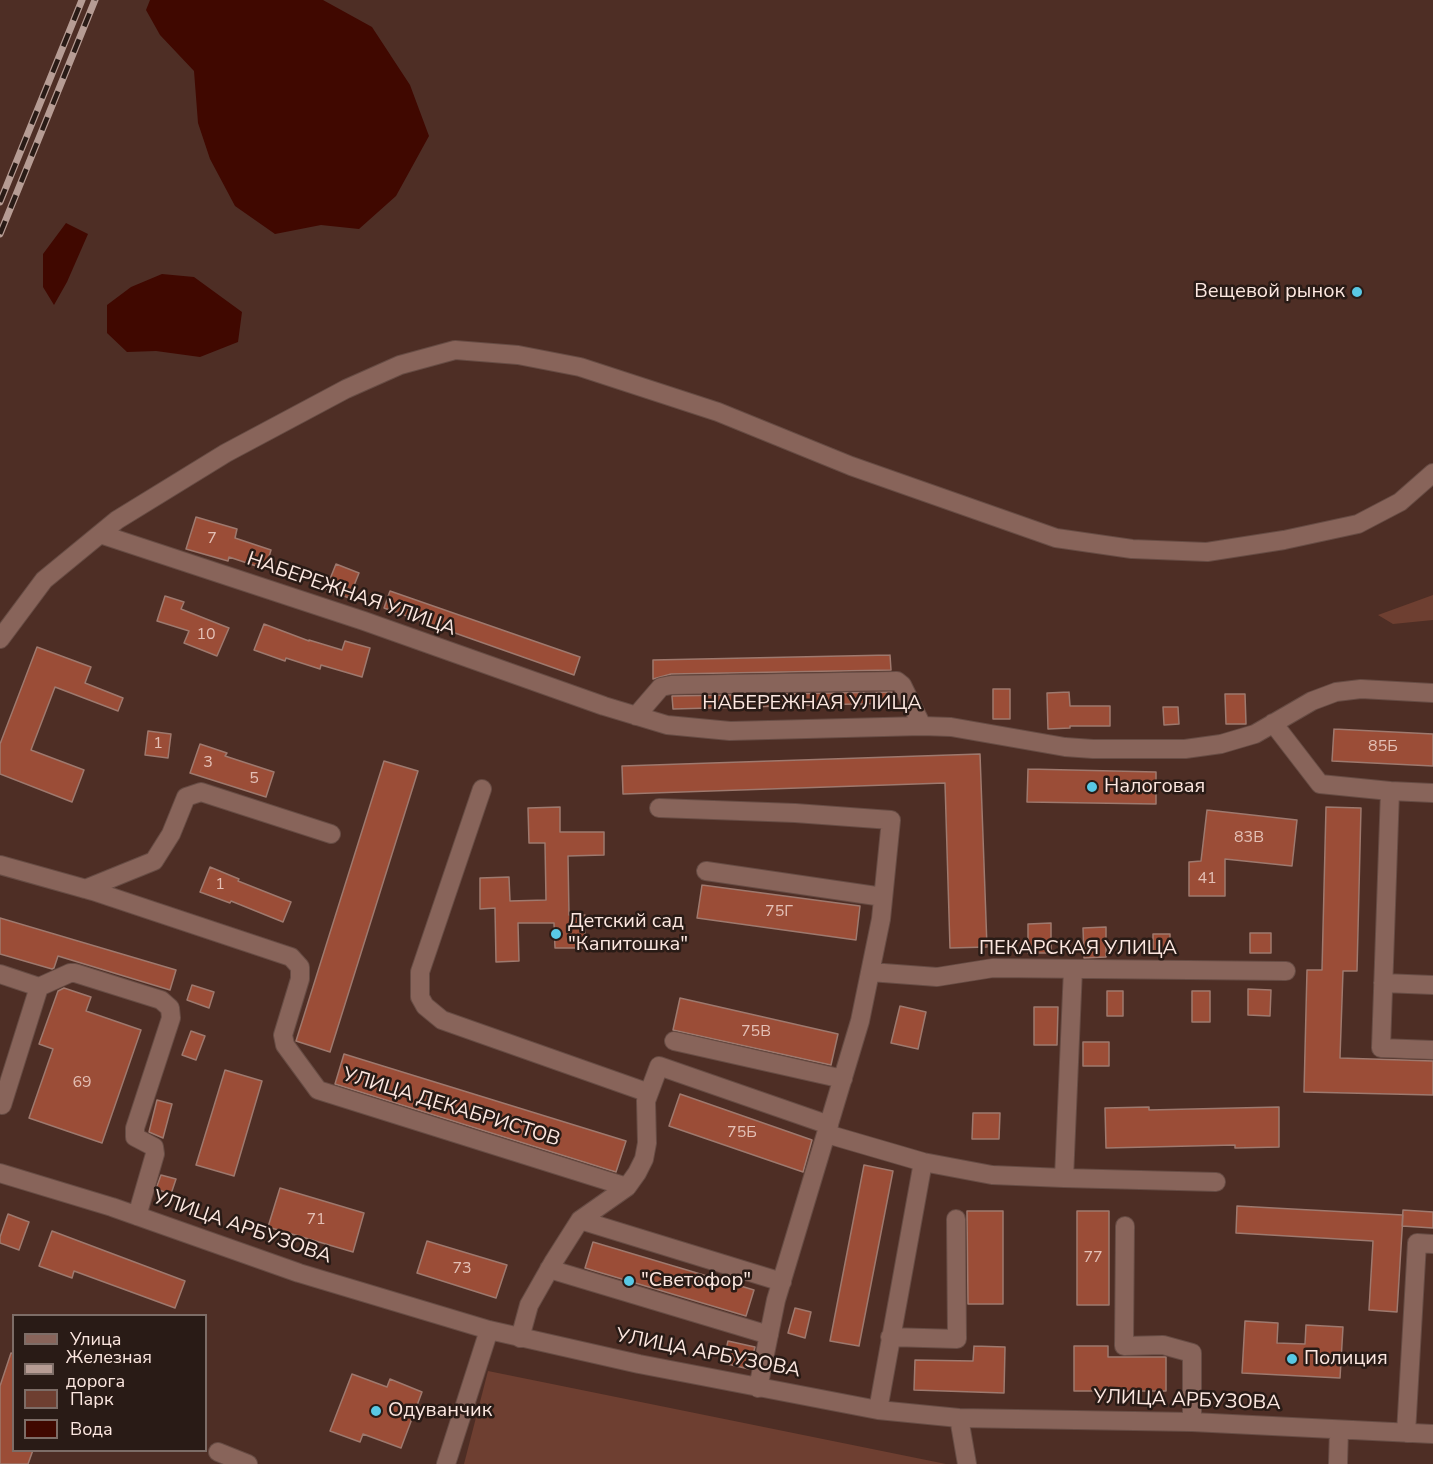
<!DOCTYPE html>
<html>
<head>
<meta charset="utf-8">
<style>
  body { margin:0 }
  #map { position:relative; width:1433px; height:1464px; overflow:hidden; background:#4e2e25; font-family:"Nunito Sans",sans-serif }
  canvas { display:block }
  .legend { position:absolute; left:12px; top:1314px; width:195px; height:138px; box-sizing:border-box; background:#291b16; border:2px solid #7d6d67; margin:0; padding:8px 10px; list-style:none; font-size:18px; color:#fce7e0 }
  .legend li { display:flex; align-items:center; gap:12px; height:30px }
  .legend b { width:30px; border:2px solid #7d6d67 }
</style>
</head>
<body>
<div id="map">
<canvas width="1433" height="1464"></canvas>
<ul class="legend">
<li><b style="height:8px;background:#88645a"></b>Улица</li>
<li><b style="height:8px;background:#b69c94"></b>Железная дорога</li>
<li><b style="height:16px;background:#6e3f31"></b>Парк</li>
<li><b style="height:16px;background:#400800"></b>Вода</li>
</ul>
</div>
<script>
const g = document.querySelector('canvas').getContext('2d');
g.lineJoin = 'round';
function paint(path, color) { g.fillStyle = color; g.fill(path, 'evenodd'); }
const toPath = rows => new Path2D(rows.map(r => 'M' + r).join(''));
function trace(path, color, width, dash) { g.strokeStyle = color; g.lineWidth = width; g.lineCap = dash ? 'butt' : 'round'; g.setLineDash(dash || []); g.stroke(path); }
function drawText(font, color, halo, rows, align = 'center') {
  g.font = font + ' "Nunito Sans",sans-serif'; g.lineWidth = 5; g.setLineDash([]); g.textBaseline = 'middle'; g.strokeStyle = halo; g.fillStyle = color; for (const [text, x, y, turn = 0] of rows) {
    g.save(); g.translate(x, y); g.rotate((+turn || 0) * Math.PI / 180); g.textAlign = isNaN(turn) ? turn : align; if (halo) g.strokeText(text, 0, 0); g.fillText(text, 0, 0); g.restore();
  }
}
const green = toPath([
  [1433,595,1433,620,1393,624,1378,615],
  [488,1371,946,1464,464,1464]
]);
const water = toPath([
  [150,0,323,0,372,27,410,85,429,136,396,196,359,229,321,225,275,234,235,206,210,159,198,123,194,71,160,35,146,10],
  [66,223,88,234,67,282,54,305,43,287,43,254],
  [162,274,194,277,242,312,238,342,200,357,156,351,127,352,107,333,107,305,131,287]
]);
const building = toPath([
  [196,517,237,529,235,538,271,550,265,569,229,557,228,561,186,549,196,517],
  [336,564,359,573,349,598,326,589,336,564],
  [390,591,580,657,574,675,384,608,390,591],
  [165,596,184,602,181,609,229,628,217,656,184,643,189,631,157,621,165,596],
  [264,624,309,641,309,640,342,650,345,641,370,648,362,677,321,665,320,669,286,658,285,661,254,650,264,624],
  [37,647,91,667,85,683,123,698,118,711,55,687,31,750,84,770,72,802,0,774,0,744,37,647],
  [890,655,891,670,671,674,653,679,653,660,890,655],
  [993,689,1010,689,1010,719,993,719,993,689],
  [892,692,892,703,673,709,672,696,892,692],
  [1069,692,1070,706,1110,706,1110,726,1070,726,1070,728,1048,729,1047,693,1069,692],
  [1225,694,1245,694,1246,724,1226,724,1225,694],
  [1163,707,1178,707,1179,724,1164,725,1163,707],
  [1334,729,1433,734,1433,766,1332,761,1334,729],
  [148,731,171,734,168,758,145,755,148,731],
  [200,744,227,753,225,756,274,772,266,797,190,773,200,744],
  [980,754,987,947,950,948,945,783,623,794,622,766,980,754],
  [384,761,418,771,330,1052,296,1041,384,761],
  [1028,769,1156,772,1156,804,1027,802,1028,769],
  [560,807,560,832,604,832,604,855,568,856,569,915,585,915,585,948,555,948,554,923,518,923,519,961,496,962,495,908,480,909,480,878,509,877,510,901,546,900,545,843,529,843,528,808,560,807],
  [1326,807,1361,808,1357,971,1343,971,1340,1058,1433,1061,1433,1095,1304,1092,1307,970,1322,970,1326,807],
  [1207,810,1297,820,1292,866,1225,859,1225,896,1189,896,1189,862,1201,861,1207,810],
  [210,867,239,879,238,881,291,902,283,922,231,901,230,903,200,892,210,867],
  [702,885,860,906,856,940,697,918,702,885],
  [0,918,176,970,170,990,58,956,54,968,52,969,0,954,0,918],
  [1051,923,1051,953,1028,953,1028,924,1051,923],
  [1106,927,1106,957,1084,958,1083,928,1106,927],
  [1250,933,1271,933,1271,953,1250,953,1250,933],
  [1153,934,1170,934,1170,951,1153,952,1153,934],
  [192,985,214,992,209,1008,187,1000,192,985],
  [64,988,91,997,86,1011,141,1030,102,1143,29,1118,53,1049,39,1044,58,991,64,988],
  [1248,989,1271,990,1270,1016,1248,1015,1248,989],
  [1107,991,1123,991,1123,1016,1107,1016,1107,991],
  [1192,991,1210,991,1210,1022,1192,1022,1192,991],
  [680,998,838,1034,831,1065,673,1030,680,998],
  [900,1006,926,1012,918,1049,891,1043,900,1006],
  [1034,1007,1058,1007,1057,1045,1034,1045,1034,1007],
  [191,1031,205,1036,196,1060,182,1055,191,1031],
  [1083,1042,1109,1042,1109,1066,1083,1066,1083,1042],
  [344,1054,626,1141,616,1172,335,1084,344,1054],
  [225,1070,262,1081,234,1176,196,1165,225,1070],
  [680,1094,812,1140,803,1172,669,1126,680,1094],
  [157,1100,172,1104,163,1138,149,1132,157,1100],
  [1149,1107,1149,1110,1279,1107,1279,1147,1235,1148,1235,1145,1106,1148,1105,1108,1149,1107],
  [973,1113,1000,1113,999,1139,972,1139,973,1113],
  [864,1165,893,1171,859,1346,830,1341,864,1165],
  [161,1175,176,1179,171,1194,156,1189,161,1175],
  [280,1188,364,1213,353,1252,268,1227,280,1188],
  [1237,1206,1403,1215,1397,1312,1369,1310,1373,1241,1236,1233,1237,1206],
  [1403,1210,1433,1212,1433,1228,1402,1226,1403,1210],
  [967,1211,1003,1211,1003,1304,968,1304,967,1211],
  [1077,1211,1109,1211,1109,1305,1077,1305,1077,1211],
  [8,1214,29,1222,19,1250,0,1243,0,1237,8,1214],
  [52,1231,185,1281,175,1308,74,1271,72,1278,39,1266,52,1231],
  [427,1241,507,1265,496,1298,417,1273,427,1241],
  [593,1242,754,1290,746,1316,585,1268,593,1242],
  [795,1308,811,1312,805,1338,788,1333,795,1308],
  [1245,1321,1278,1323,1277,1343,1305,1344,1306,1325,1343,1327,1340,1378,1242,1373,1245,1321],
  [728,1341,755,1347,749,1369,723,1363,728,1341],
  [974,1346,1005,1347,1004,1393,914,1390,915,1360,973,1361,974,1346],
  [1074,1346,1108,1346,1108,1357,1166,1357,1166,1391,1074,1391,1074,1346],
  [11,1353,14,1354,14,1450,33,1450,28,1464,0,1464,0,1386,11,1353],
  [352,1374,387,1387,390,1379,422,1392,401,1448,363,1434,360,1442,330,1431,352,1374]
]);
const minor = toPath([
  [100,534,364,621,604,706,667,725,730,731,922,726,951,727,1065,747,1093,749,1185,749,1221,744,1255,734,1312,701,1336,692,1361,689,1433,693],
  [0,639,44,580,117,520,226,453,346,389,400,365,455,350,518,355,580,367,718,412,851,466,1056,538,1132,549,1207,552,1284,540,1358,524,1400,502,1433,473],
  [636,716,661,687,671,685,897,681,902,685,922,726],
  [1273,723,1320,784,1390,791],
  [482,789,420,972,420,997,425,1006,442,1020,649,1093],
  [1433,793,1390,791,1381,1048,1433,1050],
  [659,808,795,813,891,820,881,919,860,1021,776,1300,758,1388],
  [0,865,93,891,291,957,300,967,300,979,283,1035,285,1045,318,1090,627,1187],
  [706,871,883,897],
  [85,889,154,861,171,834,186,797,201,792,331,834],
  [870,972,937,977,993,968,1286,971],
  [0,974,39,987],
  [1383,983,1433,985],
  [674,1041,843,1079],
  [2,1105,39,987,70,973,75,973,161,1000,170,1008,171,1018,135,1128,135,1137,154,1147,155,1154,137,1216],
  [827,1134,923,1162,878,1410],
  [923,1162,992,1175,1064,1178,1073,969],
  [0,1173,112,1207,299,1273,489,1330,639,1364,878,1410,959,1418,1192,1422,1433,1434],
  [1064,1178,1216,1182],
  [580,1220,782,1282],
  [1125,1226,1124,1346,1163,1345,1192,1353,1192,1422],
  [549,1269,769,1335],
  [890,1337,957,1339,956,1219],
  [520,1338,529,1305,554,1261,580,1220,627,1187,637,1173,644,1159,647,1143,646,1101,659,1066,829,1125],
  [959,1418,967,1464],
  [1406,1433,1417,1243,1433,1244],
  [218,1452,248,1464],
  [446,1464,489,1330],
  [1338,1464,1339,1430]
]);
const rail = toPath([
  [0,202,82,0],
  [0,234,95,0]
]);
const markers = [
  [1357,292,6,"#59c8e4"],
  [1092,787,6,"#59c8e4"],
  [556,934,6,"#59c8e4"],
  [629,1281,6,"#59c8e4"],
  [1292,1359,6,"#59c8e4"],
  [376,1411,6,"#59c8e4"]
];
const numberNames = [
  ["7",212,539],
  ["10",206,635],
  ["1",158,744],
  ["85Б",1383,747],
  ["3",208,763],
  ["5",254,779],
  ["83В",1249,838],
  ["41",1207,879],
  ["1",220,885],
  ["75Г",779,912],
  ["75В",756,1032],
  ["69",82,1083],
  ["75Б",742,1133],
  ["71",316,1220],
  ["77",1093,1258],
  ["73",462,1269]
];
const poiNames = [
  ["Вещевой рынок",1345,292,"right"],
  ["Налоговая",1104,787],
  ["Детский сад",568,922],
  ["\"Капитошка\"",568,945],
  ["\"Светофор\"",641,1281],
  ["Полиция",1304,1359],
  ["Одуванчик",388,1411]
];
const streetNames = [
  ["НАБЕРЕЖНАЯ УЛИЦА",351,595,19],
  ["НАБЕРЕЖНАЯ УЛИЦА",812,704],
  ["ПЕКАРСКАЯ УЛИЦА",1078,949],
  ["УЛИЦА ДЕКАБРИСТОВ",451,1108,17],
  ["УЛИЦА АРБУЗОВА",242,1228,19],
  ["УЛИЦА АРБУЗОВА",708,1354,11],
  ["УЛИЦА АРБУЗОВА",1187,1401,2]
];
paint(green, '#6e3f31');
paint(water, '#400800');
paint(building, '#9b4d37');
trace(building, '#9e796e', 1.5);
trace(minor, '#674c44', 20);
trace(minor, '#88645a', 18);
trace(rail, '#b69c94', 7);
trace(rail, '#291b16', 4.5, [14]);
for (const [x, y, r, color] of markers) { const dot = new Path2D(); dot.arc(x, y, r, 0, 2 * Math.PI); g.fillStyle = color; g.fill(dot); trace(dot, '#291b16', 2); }
drawText('16px', '#e4c0b6', null, numberNames);
drawText('20px', '#fce7e0', '#291b16', poiNames, 'left');
drawText('20px', '#fce7e0', '#291b16', streetNames);
</script>
</body>
</html>
